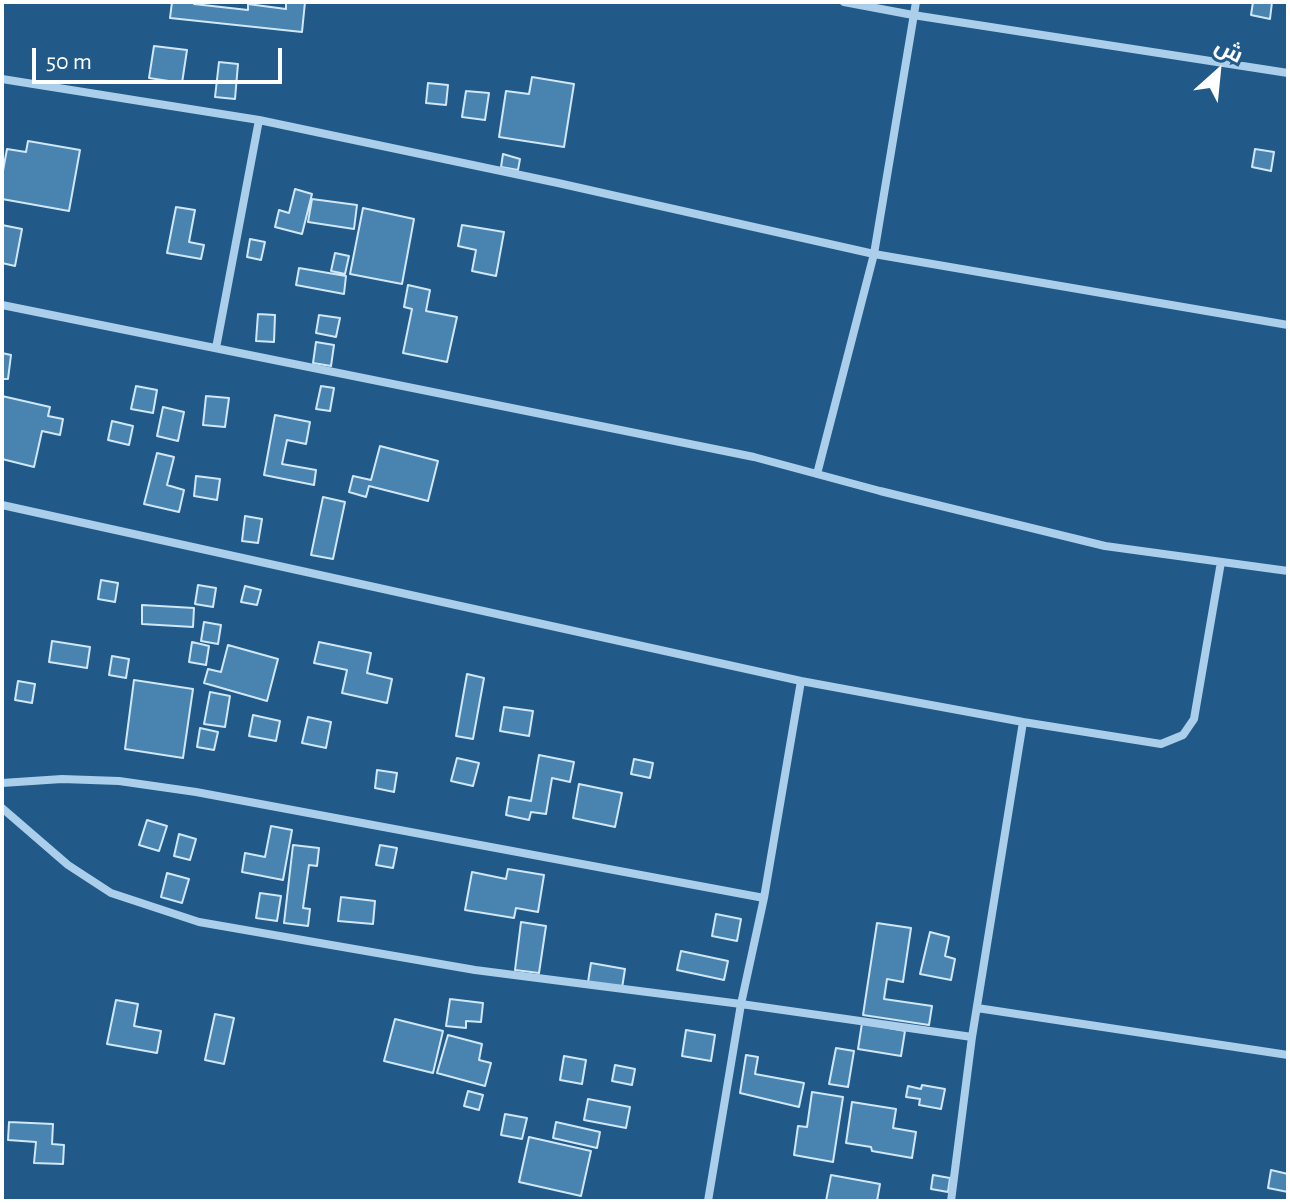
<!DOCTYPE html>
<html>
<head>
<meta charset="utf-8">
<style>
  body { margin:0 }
  #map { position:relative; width:1290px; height:1203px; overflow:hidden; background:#215a88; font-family:"Alegreya Sans",Cairo,sans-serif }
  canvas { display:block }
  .frame { position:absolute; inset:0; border:4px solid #fff; pointer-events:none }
  .north { position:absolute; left:1178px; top:32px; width:80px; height:80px; -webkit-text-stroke:6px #215a88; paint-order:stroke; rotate:27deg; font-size:22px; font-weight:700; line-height:32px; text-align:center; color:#fff }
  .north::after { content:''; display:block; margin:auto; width:28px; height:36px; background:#fff; clip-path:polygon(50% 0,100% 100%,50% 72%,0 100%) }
  .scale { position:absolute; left:32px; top:48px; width:250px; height:36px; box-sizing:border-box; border:4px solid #fff; border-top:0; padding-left:10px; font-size:24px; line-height:28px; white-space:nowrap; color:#fff; -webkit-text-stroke:6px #215a88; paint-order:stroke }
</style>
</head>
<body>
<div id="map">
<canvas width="1290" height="1203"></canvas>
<div class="frame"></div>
<div class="north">ش</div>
<div class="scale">50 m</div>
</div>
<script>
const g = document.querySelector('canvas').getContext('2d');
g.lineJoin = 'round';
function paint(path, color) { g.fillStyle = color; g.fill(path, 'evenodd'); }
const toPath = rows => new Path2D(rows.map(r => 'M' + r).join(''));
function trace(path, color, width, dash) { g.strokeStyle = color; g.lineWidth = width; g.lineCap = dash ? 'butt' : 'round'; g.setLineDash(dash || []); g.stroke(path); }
const building = toPath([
  [172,2,194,2,194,4,248,10,248,4,286,9,286,2,305,2,302,32,170,18,172,2],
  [1253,2,1272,2,1270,19,1251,15,1253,2],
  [154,46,187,50,182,83,149,78,154,46],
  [219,62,238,64,235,99,215,97,219,62],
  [532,77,574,84,564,147,499,137,506,91,529,94,532,77],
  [428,83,448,85,446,105,426,103,428,83],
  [466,91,489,93,485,120,462,117,466,91],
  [28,141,80,150,69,211,2,199,2,176,7,149,26,152,28,141],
  [1255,149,1274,152,1271,171,1252,167,1255,149],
  [503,154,520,159,518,170,501,167,503,154],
  [295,189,312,194,302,234,275,227,279,210,289,213,295,189],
  [312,199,357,205,354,229,308,222,312,199],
  [176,207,195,210,189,242,204,245,201,259,167,253,176,207],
  [363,208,414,219,402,284,350,274,363,208],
  [2,225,22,229,15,266,2,263,2,225],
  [462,225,504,232,496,276,472,271,476,250,458,246,462,225],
  [250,239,265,242,261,260,247,257,250,239],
  [335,253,349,256,345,274,331,271,335,253],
  [299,268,346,276,344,294,296,285,299,268],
  [408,285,430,290,426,311,457,317,447,362,403,353,412,309,404,307,408,285],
  [258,314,275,315,274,342,256,341,258,314],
  [319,315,340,318,336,337,316,333,319,315],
  [316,342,334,345,331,366,313,363,316,342],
  [2,353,11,355,8,379,2,379,2,353],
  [136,386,157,390,153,413,131,409,136,386],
  [321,386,334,388,330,411,316,409,321,386],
  [2,396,50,407,48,416,63,419,60,435,42,431,34,467,2,459,2,396],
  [206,396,229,398,225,427,203,425,206,396],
  [163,407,184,412,178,441,157,436,163,407],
  [275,415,310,422,306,444,287,440,282,464,316,470,314,485,264,475,275,415],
  [112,421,133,426,129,445,108,440,112,421],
  [380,446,438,461,428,501,369,486,366,497,349,492,353,476,371,480,380,446],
  [157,453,174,457,167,485,184,490,179,512,144,504,157,453],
  [196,476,220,479,217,500,194,496,196,476],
  [323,497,345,502,333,559,311,555,323,497],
  [245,516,262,519,258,543,242,541,245,516],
  [101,580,118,583,115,602,98,599,101,580],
  [198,585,216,588,213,607,195,604,198,585],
  [245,586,261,590,257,605,241,602,245,586],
  [142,605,194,608,193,627,142,624,142,605],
  [204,622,221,625,218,644,201,641,204,622],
  [52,641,90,647,87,668,49,662,52,641],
  [192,642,209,646,206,665,189,662,192,642],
  [319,642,371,653,367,673,392,679,387,703,342,693,347,670,314,663,319,642],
  [228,645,278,659,267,701,204,683,208,669,221,672,228,645],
  [112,656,129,659,126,678,109,675,112,656],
  [467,674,484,678,473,739,456,736,467,674],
  [134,680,193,689,183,758,125,749,134,680],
  [18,681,35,684,32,703,15,700,18,681],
  [210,692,230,696,225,727,204,724,210,692],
  [504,707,533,711,529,736,500,731,504,707],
  [253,715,280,721,276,741,249,736,253,715],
  [308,717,331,722,326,748,302,743,308,717],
  [200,728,218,732,214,750,197,747,200,728],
  [539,755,574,762,570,782,552,778,546,814,531,812,529,820,506,815,509,797,531,801,539,755],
  [457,758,479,763,473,786,451,781,457,758],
  [634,759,653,763,650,778,631,774,634,759],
  [377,770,397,773,394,792,375,788,377,770],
  [579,784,622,793,615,827,573,818,579,784],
  [147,820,167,826,159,851,139,845,147,820],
  [271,826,292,830,283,880,242,872,245,853,265,857,271,826],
  [179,834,196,839,190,860,174,856,179,834],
  [293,845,319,848,317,866,309,865,303,908,310,909,308,926,284,923,293,845],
  [380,845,397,848,393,868,376,865,380,845],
  [508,869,544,875,538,912,516,908,514,918,465,910,472,872,506,879,508,869],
  [167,873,189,879,182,903,161,897,167,873],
  [260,893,281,896,277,921,256,918,260,893],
  [341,897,375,901,373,924,338,921,341,897],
  [716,914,741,919,737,941,712,936,716,914],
  [521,922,546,926,539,973,515,970,521,922],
  [877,923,911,928,903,982,887,979,884,999,932,1006,929,1025,863,1015,877,923],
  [930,932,949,937,945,956,955,959,951,980,920,974,930,932],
  [681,951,728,961,724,980,677,970,681,951],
  [591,963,625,969,622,988,588,982,591,963],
  [450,999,483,1003,481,1022,466,1021,466,1028,446,1026,450,999],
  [116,1000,138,1004,134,1026,161,1031,157,1053,107,1044,116,1000],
  [215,1014,234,1018,224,1064,205,1060,215,1014],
  [395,1019,443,1031,433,1073,384,1061,395,1019],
  [862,1023,905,1031,901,1056,858,1049,862,1023],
  [686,1030,715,1035,711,1061,682,1056,686,1030],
  [448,1035,482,1044,479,1060,491,1063,485,1086,437,1073,448,1035],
  [836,1048,854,1051,848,1087,829,1084,836,1048],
  [746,1055,758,1057,755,1074,804,1083,799,1107,740,1093,746,1055],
  [564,1056,586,1060,582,1084,560,1080,564,1056],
  [615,1065,635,1069,632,1085,612,1081,615,1065],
  [922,1085,945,1089,941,1109,919,1105,920,1099,906,1097,908,1086,921,1089,922,1085],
  [468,1091,483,1095,479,1110,464,1106,468,1091],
  [812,1092,843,1097,833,1162,794,1155,798,1126,807,1127,812,1092],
  [588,1099,630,1107,626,1128,584,1120,588,1099],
  [852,1102,896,1109,893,1128,916,1132,912,1158,872,1151,871,1147,846,1143,852,1102],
  [505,1114,527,1118,522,1139,501,1135,505,1114],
  [9,1122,53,1124,52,1144,64,1145,63,1164,34,1163,36,1142,8,1140,9,1122],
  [556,1122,600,1132,597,1148,553,1138,556,1122],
  [529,1137,591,1151,581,1196,519,1182,529,1137],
  [1271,1170,1288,1174,1288,1192,1268,1188,1271,1170],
  [831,1175,880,1184,877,1201,826,1201,831,1175],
  [933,1175,950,1178,948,1192,931,1189,933,1175]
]);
const minor = toPath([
  [844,2,913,15,1288,73],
  [2,79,259,120,558,183,874,254,1288,325],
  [2,305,754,457,880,491,1105,546,1288,571],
  [216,348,259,120],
  [817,474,874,254,916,2],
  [2,505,801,681,1023,722,1161,744,1183,735,1194,719,1221,562],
  [2,783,62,779,119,781,196,792,764,898],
  [2,808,68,865,111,893,199,922,475,970,741,1004,972,1037],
  [977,1008,1288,1055],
  [708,1201,741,1004,764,898,801,681],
  [951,1201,972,1037,1023,722]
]);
paint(building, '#4984b0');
trace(building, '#d0e7f8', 2);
trace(minor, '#abcfea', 8);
</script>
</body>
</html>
